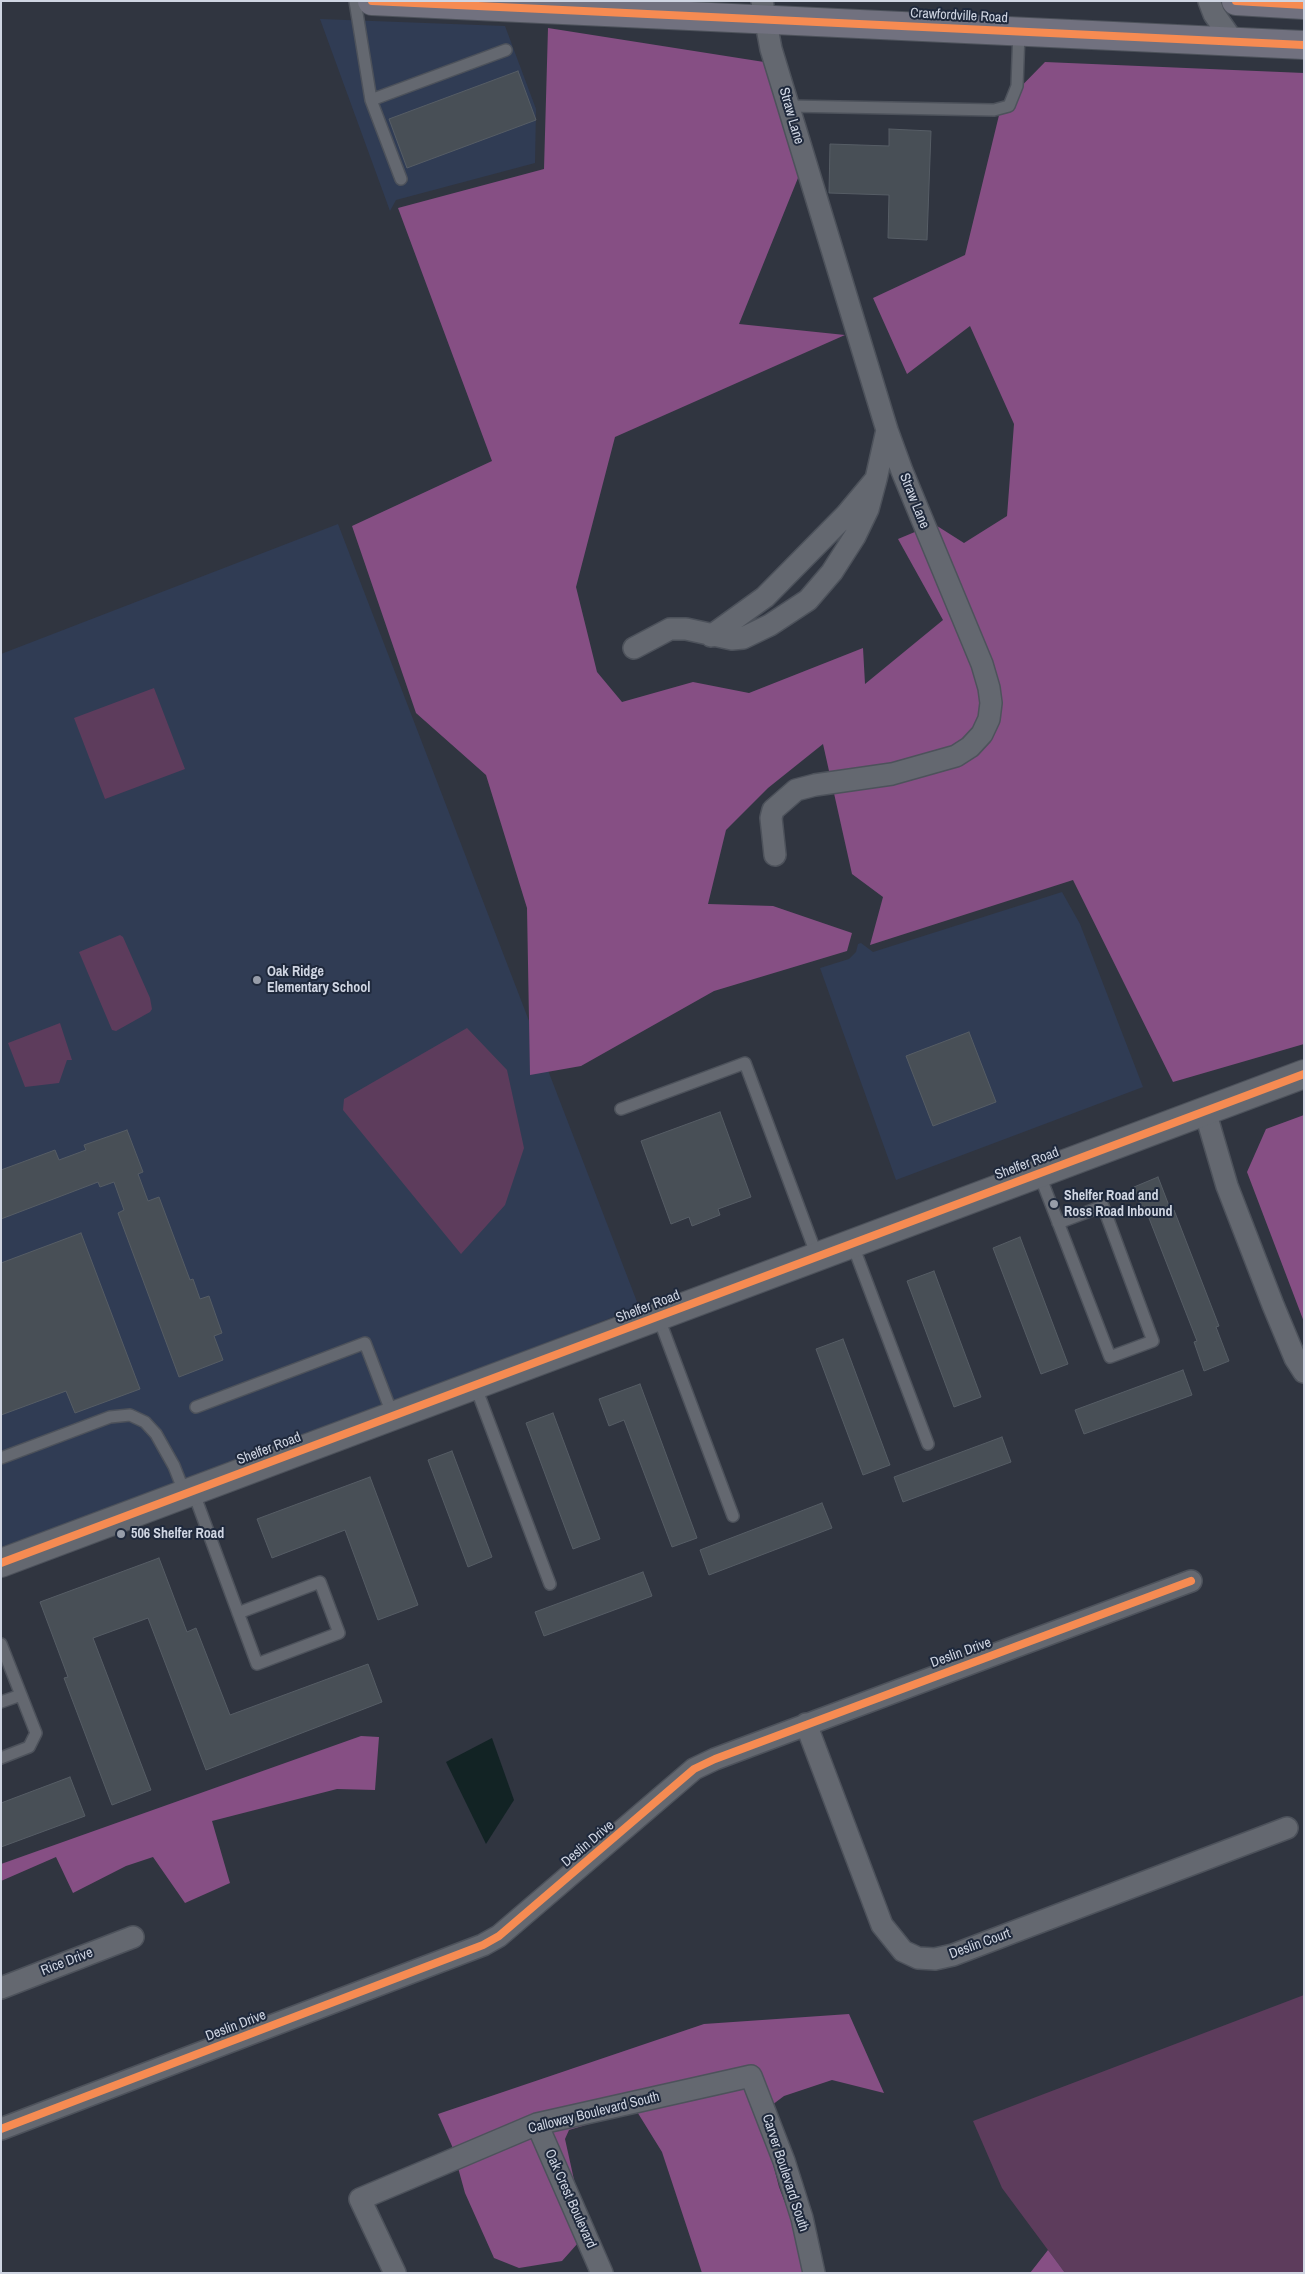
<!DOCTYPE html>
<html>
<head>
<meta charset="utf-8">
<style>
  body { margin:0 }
  #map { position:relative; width:1305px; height:2274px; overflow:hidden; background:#303540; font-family:"Archivo Narrow",sans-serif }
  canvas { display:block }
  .frame { position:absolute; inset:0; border:2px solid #cfd5e2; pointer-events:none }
</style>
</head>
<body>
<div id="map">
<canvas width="1305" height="2274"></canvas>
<div class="frame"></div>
</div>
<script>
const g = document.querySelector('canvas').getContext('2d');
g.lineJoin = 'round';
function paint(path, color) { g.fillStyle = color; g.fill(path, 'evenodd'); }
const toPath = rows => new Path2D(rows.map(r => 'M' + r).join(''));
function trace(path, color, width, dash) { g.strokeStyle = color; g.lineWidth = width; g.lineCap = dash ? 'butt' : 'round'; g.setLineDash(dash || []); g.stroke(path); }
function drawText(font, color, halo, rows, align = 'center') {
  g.font = font + ' "Archivo Narrow",sans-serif'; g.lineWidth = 4; g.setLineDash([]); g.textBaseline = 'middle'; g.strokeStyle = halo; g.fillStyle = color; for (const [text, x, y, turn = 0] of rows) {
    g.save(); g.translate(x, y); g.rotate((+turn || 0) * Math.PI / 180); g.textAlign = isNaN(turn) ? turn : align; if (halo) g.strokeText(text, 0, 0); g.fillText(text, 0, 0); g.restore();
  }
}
const built = toPath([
  [320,19,505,26,536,109,535,163,396,200,390,211],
  [338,524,639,1307,1,1552,1,654],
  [1062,892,1080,924,1143,1087,896,1180,820,968,849,959,856,952,858,944,861,943,873,952]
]);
const green = toPath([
  [154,688,185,769,105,799,74,718],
  [120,935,123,937,150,998,152,1009,150,1012,116,1031,112,1030,79,952],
  [60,1023,72,1060,67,1060,59,1083,25,1087,8,1043],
  [467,1028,507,1070,524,1148,505,1205,461,1254,343,1110,344,1099],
  [1304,1995,1304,2273,1065,2273,1002,2188,973,2121]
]);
const forest = toPath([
  [548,28,764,62,800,173,739,324,845,335,615,437,576,587,597,672,622,702,693,682,749,693,863,648,865,684,943,620,898,539,934,524,964,543,1007,516,1014,424,970,326,907,374,873,298,965,255,1001,107,1045,62,1304,73,1304,1044,1173,1082,1073,880,870,945,883,897,852,874,823,744,768,788,726,830,708,904,773,906,852,933,847,951,714,991,581,1066,530,1075,527,908,486,775,416,713,352,526,492,461,398,208,544,169],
  [1304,1115,1304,1322,1247,1172,1266,1129],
  [361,1736,379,1737,375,1790,337,1789,212,1821,230,1883,185,1903,153,1857,126,1866,73,1893,56,1857,1,1881,1,1864],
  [849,2014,884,2093,832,2080,784,2096,760,2114,779,2187,812,2273,702,2273,662,2152,636,2110,569,2130,565,2139,586,2234,562,2261,519,2268,494,2258,465,2193,452,2146,438,2114,704,2024],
  [1048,2250,1065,2273,1030,2273]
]);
const water = toPath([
  [492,1738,514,1800,486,1844,446,1762]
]);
const building = toPath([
  [518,71,536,120,407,168,389,119,518,71],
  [889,129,931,131,927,240,888,238,889,195,829,193,830,144,889,146,889,129],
  [969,1032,996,1102,933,1126,906,1056,969,1032],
  [720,1112,751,1197,718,1209,720,1215,692,1226,689,1217,671,1224,641,1141,720,1112],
  [127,1130,143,1172,138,1174,148,1201,159,1197,190,1280,193,1279,200,1299,209,1296,222,1333,214,1336,223,1360,179,1377,118,1213,124,1210,114,1182,100,1187,98,1182,1,1219,1,1170,55,1150,59,1160,86,1150,84,1145,127,1130],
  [1158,1177,1171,1211,1174,1210,1219,1326,1216,1327,1229,1361,1204,1371,1194,1342,1197,1341,1147,1213,1145,1214,1134,1187,1158,1177],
  [81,1233,140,1389,75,1413,66,1391,1,1415,1,1263,81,1233],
  [1020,1237,1068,1364,1041,1374,993,1248,1020,1237],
  [934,1271,981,1397,954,1407,907,1281,934,1271],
  [843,1339,890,1465,863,1475,816,1349,843,1339],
  [1183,1370,1192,1395,1084,1434,1075,1410,1183,1370],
  [640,1384,697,1538,672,1547,624,1420,609,1426,599,1399,640,1384],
  [553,1413,600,1539,573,1549,526,1423,553,1413],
  [1002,1437,1011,1462,903,1502,894,1477,1002,1437],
  [452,1451,492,1557,468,1567,428,1460,452,1451],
  [370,1477,418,1605,378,1620,345,1530,272,1558,257,1519,370,1477],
  [822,1503,832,1528,709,1575,700,1550,822,1503],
  [159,1558,187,1632,196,1628,230,1715,368,1664,382,1702,206,1770,148,1618,93,1638,151,1790,112,1805,64,1678,68,1677,40,1602,159,1558],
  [643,1572,652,1596,544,1636,535,1612,643,1572],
  [70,1777,85,1816,1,1847,1,1803,70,1777]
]);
const service = toPath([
  [355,1,371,100,401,179],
  [371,100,506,50],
  [788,106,994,110,1009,106,1017,86,1019,32],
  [621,1109,745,1063,817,1256],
  [1039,1173,1110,1357,1153,1341,1103,1206,1058,1223],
  [852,1243,928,1444],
  [658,1316,733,1516],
  [475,1385,550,1584],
  [196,1407,365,1343,393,1416],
  [1,1458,110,1417,130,1415,145,1422,156,1434,174,1466,185,1494],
  [193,1491,257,1664,339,1633,320,1582,238,1613],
  [1,1644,36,1733,29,1747,1,1758],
  [1,1702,21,1695]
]);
const minor = toPath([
  [762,1,771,49,887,430,902,471,982,664,989,688,991,703,989,719,982,734,970,747,956,756,892,774,815,785,796,790,773,810,771,818,775,855],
  [1209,1,1214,14,1233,41],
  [711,636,765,597,846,515,876,479,887,430],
  [634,648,670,629,686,629,732,639,743,638,770,625,808,600,832,572,855,536,868,509,876,479],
  [1205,1111,1227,1186,1273,1305,1295,1358,1304,1372],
  [806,1724,882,1925,903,1951,918,1958,935,1959,953,1955,1287,1828],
  [1,1988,133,1937],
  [537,2124,602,2273],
  [1,2129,483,1945,499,1936,694,1769,715,1759,1191,1581],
  [395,2273,360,2199,537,2124,751,2076,784,2161,802,2218,814,2273]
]);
const tertiary = toPath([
  [1,1563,1304,1074]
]);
const primary = toPath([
  [372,1,1304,45],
  [1236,1,1304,5]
]);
const cycleway = toPath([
  [372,1,1304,45],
  [1236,1,1304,5],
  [1,1563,1304,1074],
  [1,2129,483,1945,499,1936,694,1769,715,1759,1191,1581]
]);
const markers = [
  [257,980,5,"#979da9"],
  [1054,1204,5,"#979da9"],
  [121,1534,5,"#979da9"]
];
const streetNames = [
  ["Crawfordville Road",959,16,3],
  ["Straw Lane",791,116,74],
  ["Straw Lane",914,501,68],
  ["Shelfer Road",1027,1164,-21],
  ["Shelfer Road",648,1307,-21],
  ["Shelfer Road",269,1449,-21],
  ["Deslin Drive",961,1653,-20],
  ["Deslin Drive",588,1844,-40],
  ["Deslin Court",980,1944,-20],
  ["Rice Drive",67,1962,-21],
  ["Deslin Drive",236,2026,-21],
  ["Calloway Boulevard South",594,2113,-14],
  ["Carver Boulevard South",785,2173,72],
  ["Oak Crest Boulevard",570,2199,66]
];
const poiNames = [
  ["Oak Ridge",267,972],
  ["Elementary School",267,988],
  ["Shelfer Road and",1064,1196],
  ["Ross Road Inbound",1064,1212],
  ["506 Shelfer Road",131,1534]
];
paint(built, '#303c54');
paint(green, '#5d3c5c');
paint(forest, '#864f84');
paint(water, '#122324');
paint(building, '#484f56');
trace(building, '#565d65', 1);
trace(service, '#4d525b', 14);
trace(minor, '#4d525b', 24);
trace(tertiary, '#4d525b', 30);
trace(primary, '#4d525b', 30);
trace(service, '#646870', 11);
trace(minor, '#646870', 21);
trace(tertiary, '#646870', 28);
trace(primary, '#71717f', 28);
trace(cycleway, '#f68b52', 8);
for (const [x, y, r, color] of markers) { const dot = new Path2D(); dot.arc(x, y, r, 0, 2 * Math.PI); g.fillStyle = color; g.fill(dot); trace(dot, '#1f293c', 2); }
drawText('14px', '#cfd5e2', '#1f293c', streetNames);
drawText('bold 14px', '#cfd5e2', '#1f293c', poiNames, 'left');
</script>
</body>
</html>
